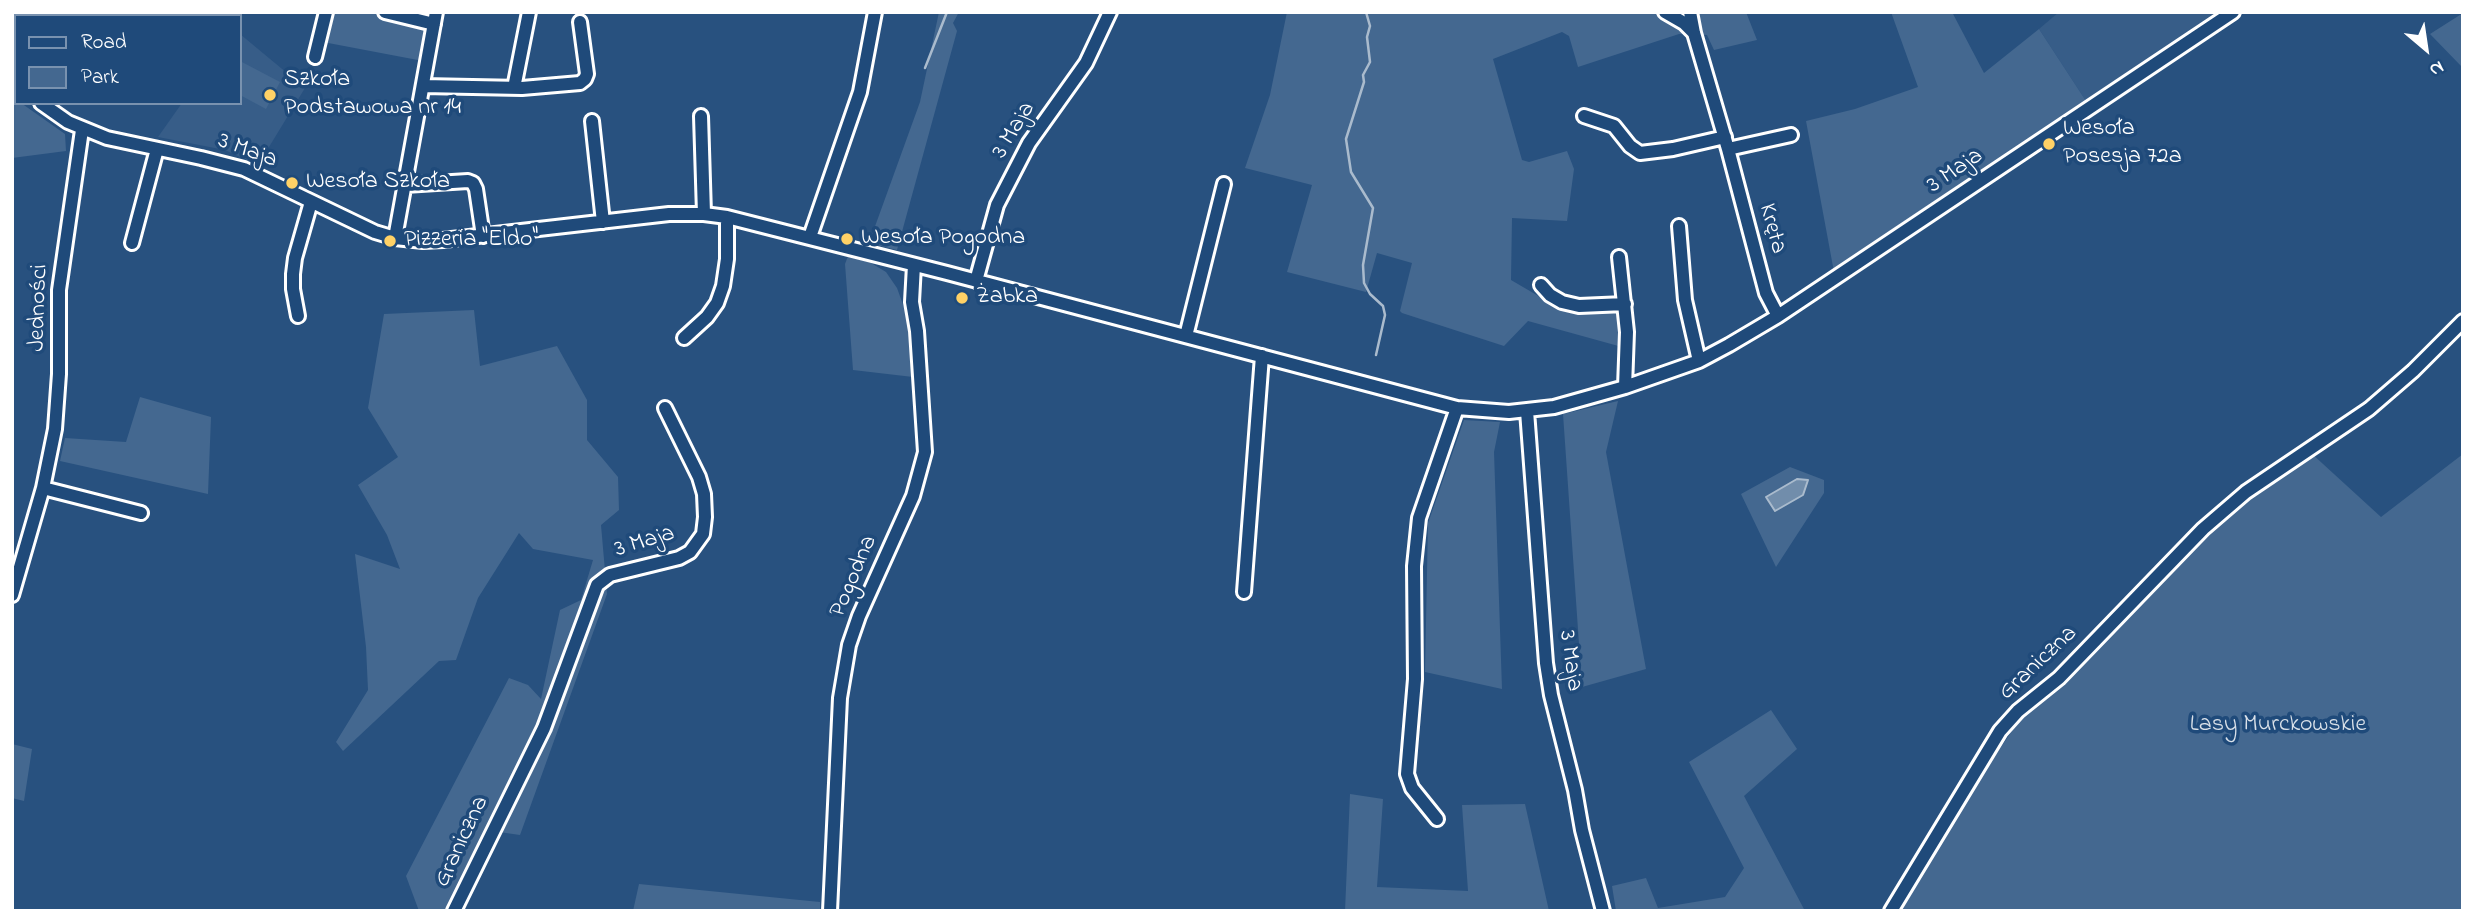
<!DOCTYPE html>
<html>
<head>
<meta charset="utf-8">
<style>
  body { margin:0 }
  #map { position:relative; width:2475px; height:923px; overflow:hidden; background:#28517f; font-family:"Indie Flower",sans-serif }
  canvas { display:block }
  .frame { position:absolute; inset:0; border:14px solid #fff; pointer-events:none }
  .legend { position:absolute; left:14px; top:14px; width:228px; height:91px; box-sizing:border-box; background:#1f4a7a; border:2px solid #7992af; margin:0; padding:9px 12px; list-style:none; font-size:21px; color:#fff }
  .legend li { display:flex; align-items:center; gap:14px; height:35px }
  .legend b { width:35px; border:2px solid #7992af }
  .north { position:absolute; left:2391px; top:14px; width:70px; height:70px; -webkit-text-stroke:5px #1f4a7a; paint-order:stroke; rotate:151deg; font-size:19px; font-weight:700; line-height:28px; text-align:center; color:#fff }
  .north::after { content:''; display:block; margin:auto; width:24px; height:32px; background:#fff; clip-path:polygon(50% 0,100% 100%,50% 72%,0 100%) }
</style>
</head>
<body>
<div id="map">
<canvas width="2475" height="923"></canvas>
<div class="frame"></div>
<ul class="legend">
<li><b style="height:9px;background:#1f4a7a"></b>Road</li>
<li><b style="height:19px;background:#446890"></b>Park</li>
</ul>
<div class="north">N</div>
</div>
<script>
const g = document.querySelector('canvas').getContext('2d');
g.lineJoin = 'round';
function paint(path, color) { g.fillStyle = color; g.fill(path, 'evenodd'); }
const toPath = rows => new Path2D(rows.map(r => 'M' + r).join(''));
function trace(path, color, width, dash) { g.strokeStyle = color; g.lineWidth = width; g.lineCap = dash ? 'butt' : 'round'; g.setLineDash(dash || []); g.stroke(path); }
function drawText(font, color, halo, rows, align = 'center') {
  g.font = font + ' "Indie Flower",sans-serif'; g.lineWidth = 7; g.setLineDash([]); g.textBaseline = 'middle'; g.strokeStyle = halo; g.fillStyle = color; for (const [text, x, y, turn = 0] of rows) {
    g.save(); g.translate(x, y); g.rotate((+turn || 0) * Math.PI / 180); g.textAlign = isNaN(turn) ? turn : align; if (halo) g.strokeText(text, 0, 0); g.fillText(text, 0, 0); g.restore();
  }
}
const built = toPath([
  [2059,12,2221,12,2086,101,2039,29],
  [240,34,305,88,258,165,225,150,158,137,182,103,240,103]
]);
const green = toPath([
  [325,12,431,12,423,61,323,42],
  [939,12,959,12,953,23,957,31,897,250,869,243,920,102],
  [1287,12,1746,12,1757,40,1714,50,1707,35,1679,34,1578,67,1569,36,1562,32,1493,59,1522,160,1529,162,1567,151,1574,169,1567,221,1512,218,1511,280,1547,301,1617,311,1622,347,1528,321,1504,346,1402,313,1400,311,1412,263,1377,253,1366,292,1287,272,1312,185,1245,168,1270,95],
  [1891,12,1952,12,1984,73,2039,29,2086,101,1902,223,1834,272,1806,121,1855,109,1918,87],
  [2463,13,2463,67,2462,67,2430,34],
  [240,61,280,82,266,109,240,95],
  [12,97,16,99,16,103,21,103,65,134,66,151,12,158],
  [848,256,871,263,886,272,897,288,910,324,913,377,853,370,845,264],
  [474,310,480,366,557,346,587,400,587,440,618,477,619,510,601,525,607,594,520,835,499,832,463,911,419,911,406,876,509,678,528,685,541,699,560,610,581,600,593,560,533,549,519,533,478,598,456,660,439,661,343,751,336,742,368,690,366,647,355,554,400,569,387,535,358,485,398,457,368,408,384,314],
  [140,397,211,417,208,494,60,461,65,438,126,442],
  [1618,401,1606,452,1646,669,1582,687,1563,414],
  [1464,420,1500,422,1494,452,1502,689,1425,672,1428,523],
  [2311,453,2381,517,2463,454,2463,911,1901,911,1985,770,2021,718,2042,696,2090,654,2221,522,2257,492],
  [1790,467,1824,480,1824,493,1776,567,1741,494],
  [1771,710,1797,749,1744,796,1805,911,1616,911,1612,886,1646,878,1658,908,1725,897,1744,868,1689,762],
  [12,744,32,749,24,801,12,798],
  [1350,794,1383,799,1377,887,1468,891,1462,805,1525,804,1549,911,1345,911],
  [639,884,820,902,820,911,633,911]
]);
const water = toPath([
  [1797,479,1808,480,1803,495,1775,511,1766,497,1797,479]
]);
const stream = toPath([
  [1366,12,1370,26,1367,37,1370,62,1363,75,1364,82,1346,139,1351,172,1373,208,1363,265,1364,283,1370,294,1383,306,1385,315,1376,355],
  [925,68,947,12]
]);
const minor = toPath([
  [385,12,434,24],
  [1665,12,1684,23,1694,33],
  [1690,12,1694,33,1728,149,1766,293,1778,316],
  [37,16,40,12],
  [12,41,16,38],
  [315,57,326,12],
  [12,82,16,84],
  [423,86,522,88,580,83,585,79,587,74,580,22],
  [514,88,529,12],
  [41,103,68,122,107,138,201,158,244,169,375,232,395,238,423,241,443,240,669,214,704,214,727,217,947,273,1457,408,1509,412,1554,407,1625,387,1699,361,1729,345,1778,316,2233,12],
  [701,116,704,214],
  [1584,116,1614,126,1630,146,1640,153,1673,149,1725,137],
  [592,121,603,222],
  [1728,149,1791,135],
  [405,185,468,181,473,183,476,189,483,236],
  [1679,226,1685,300,1699,361],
  [810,237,860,92,875,12],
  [395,238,436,12],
  [132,243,157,149],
  [1619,257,1627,332,1625,387],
  [976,281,997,205,1029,143,1086,63,1110,12],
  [1541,285,1550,295,1562,302,1579,306,1625,304],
  [298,316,293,289,293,274,295,258,311,202],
  [1186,336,1224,184],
  [684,338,707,317,717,303,723,286,727,259,727,217],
  [1527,411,1546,663,1551,695,1575,790,1582,830,1603,911],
  [43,488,141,513],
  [1244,592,1262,356],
  [12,595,43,488,55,429,59,374,59,290,82,130],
  [1437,819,1412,788,1407,774,1415,679,1414,566,1419,518,1457,408],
  [454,911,544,728,597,585,610,575,679,558,690,552,703,534,705,517,704,494,699,477,665,408],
  [830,911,840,698,849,645,859,616,913,496,925,452,917,331,912,302,914,265],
  [1891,911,2000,731,2018,711,2059,678,2203,529,2246,492,2369,409,2413,371,2463,321]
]);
const markers = [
  [270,95,7,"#ffd166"],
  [2049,144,7,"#ffd166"],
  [292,183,7,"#ffd166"],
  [847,239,7,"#ffd166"],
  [390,241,7,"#ffd166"],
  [962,298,7,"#ffd166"]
];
const poiNames = [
  ["Szkoła",284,81],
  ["Podstawowa nr 14",284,109],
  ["Wesoła",2063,130],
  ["Posesja 72a",2063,158],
  ["Wesoła Szkoła",306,183],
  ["Wesoła Pogodna",861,239],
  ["Pizzeria \"Eldo\"",404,241],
  ["Żabka",976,298]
];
const streetNames = [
  ["3 Maja",1015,131,-59],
  ["3 Maja",247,152,20],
  ["3 Maja",1956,172,-34],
  ["Kręta",1771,229,75],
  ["Jedności",40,308,-88],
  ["3 Maja",645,543,-17],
  ["Pogodna",855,577,-67],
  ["3 Maja",1569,661,82],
  ["Graniczna",2039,664,-43],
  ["Graniczna",463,842,-65]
];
const parkNames = [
  ["Lasy Murckowskie",2278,726]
];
paint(built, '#375d88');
paint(green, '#446890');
paint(water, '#718dab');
trace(water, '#aabbcd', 2);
trace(stream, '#aabbcd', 2.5);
trace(minor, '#fff', 18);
trace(minor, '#1f4a7a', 12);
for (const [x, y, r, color] of markers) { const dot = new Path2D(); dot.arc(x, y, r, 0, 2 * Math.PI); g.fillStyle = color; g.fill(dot); trace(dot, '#1f4a7a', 2.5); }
drawText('24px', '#fff', '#1f4a7a', poiNames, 'left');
drawText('24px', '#fff', '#1f4a7a', streetNames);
drawText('24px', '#dae1e9', '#1f4a7a', parkNames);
</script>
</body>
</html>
